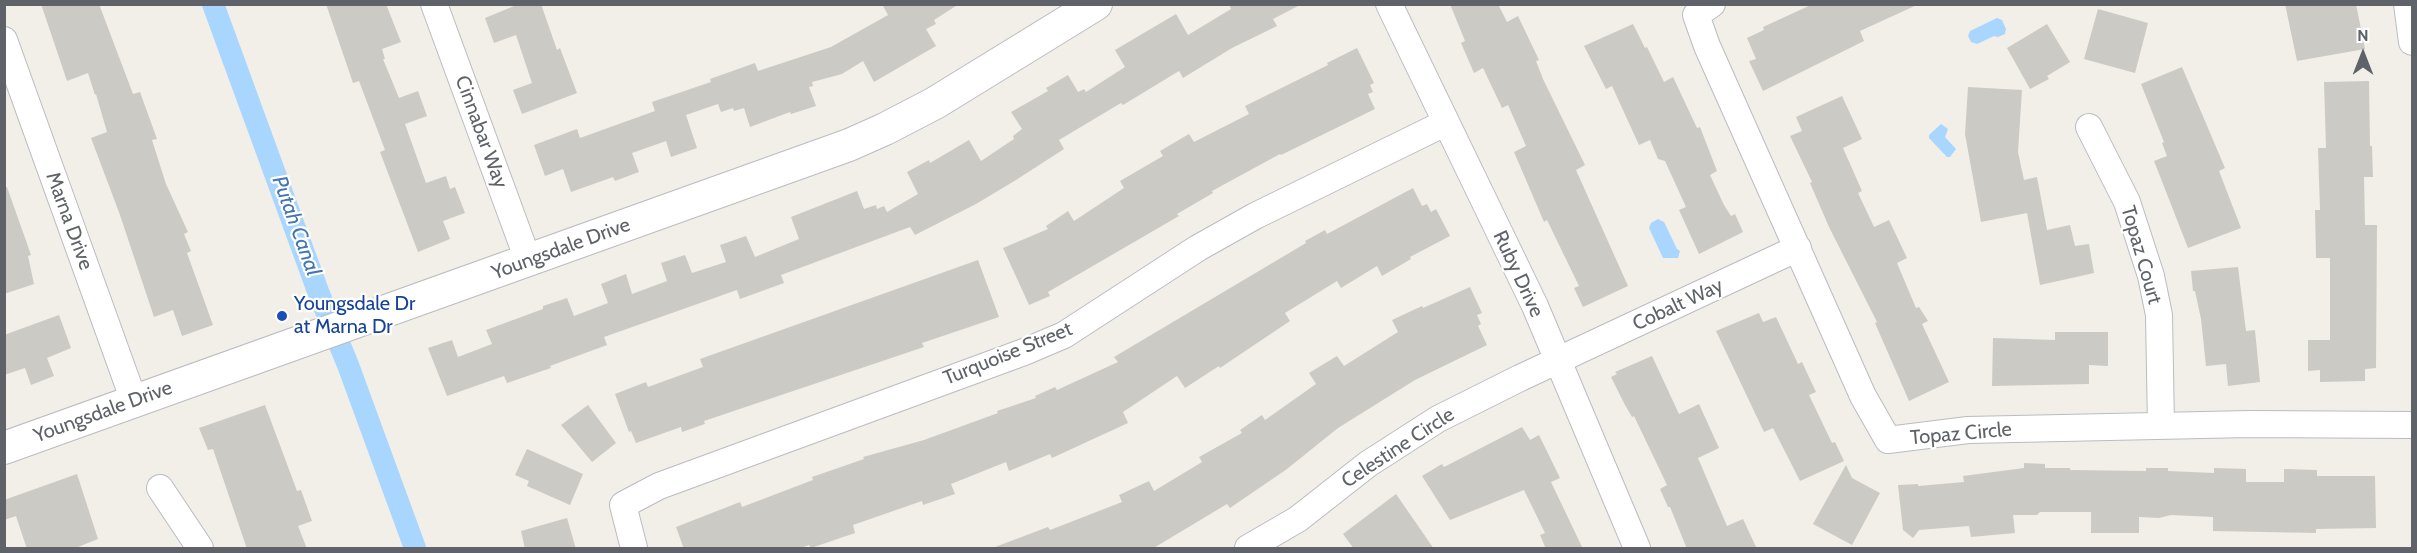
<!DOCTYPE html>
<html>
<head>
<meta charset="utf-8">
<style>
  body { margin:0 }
  #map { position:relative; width:2417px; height:553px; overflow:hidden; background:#f1efe7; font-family:Cabin,sans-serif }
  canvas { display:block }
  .frame { position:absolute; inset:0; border:6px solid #5f6268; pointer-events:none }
  .north { position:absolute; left:2333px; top:24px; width:60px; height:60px; -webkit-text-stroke:4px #fff; paint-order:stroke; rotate:0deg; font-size:16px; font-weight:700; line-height:24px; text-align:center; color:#5f6268 }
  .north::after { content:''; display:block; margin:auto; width:21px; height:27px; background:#5f6268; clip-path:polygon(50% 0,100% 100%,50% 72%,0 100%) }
</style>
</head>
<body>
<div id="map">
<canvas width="2417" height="553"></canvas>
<div class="frame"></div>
<div class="north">N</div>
</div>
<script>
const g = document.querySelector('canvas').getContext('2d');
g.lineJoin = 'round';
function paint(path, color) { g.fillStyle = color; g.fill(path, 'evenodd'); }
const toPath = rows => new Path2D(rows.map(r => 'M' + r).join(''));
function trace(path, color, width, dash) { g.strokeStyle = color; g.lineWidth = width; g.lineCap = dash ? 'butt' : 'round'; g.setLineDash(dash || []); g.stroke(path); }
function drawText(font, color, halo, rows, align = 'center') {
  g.font = font + ' Cabin,sans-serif'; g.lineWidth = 4.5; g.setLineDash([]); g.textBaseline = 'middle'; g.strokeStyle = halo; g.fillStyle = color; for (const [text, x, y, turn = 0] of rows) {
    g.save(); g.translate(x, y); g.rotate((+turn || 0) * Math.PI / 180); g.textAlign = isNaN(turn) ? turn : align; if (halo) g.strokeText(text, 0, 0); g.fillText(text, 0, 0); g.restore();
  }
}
const water = toPath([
  [1997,18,2002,20,2006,29,2005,34,1998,37,1994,36,1977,44,1971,42,1968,36,1970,31],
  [1941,124,1948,129,1945,137,1956,149,1950,157,1947,157,1929,138,1929,135],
  [1658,219,1664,222,1677,249,1680,251,1678,258,1663,258,1649,228,1651,223]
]);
const canal = toPath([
  [213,4,319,294,348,365,415,548]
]);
const building = toPath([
  [41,4,99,4,133,94,140,92,157,139,152,140,166,184,188,232,184,234,191,251,187,253,213,325,182,336,173,310,154,317,120,215,91,138,107,132,96,94,95,95,88,73,67,81],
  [326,4,386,4,401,42,382,49,385,59,383,59,399,98,418,91,427,116,405,124,426,183,446,176,450,189,455,187,465,213,443,221,450,239,418,252,380,152,385,150,359,81,353,83],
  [519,4,541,4,557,50,560,48,577,93,522,114,513,90,532,83,516,35,494,43,485,18],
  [882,4,959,4,934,20,936,24,926,29,936,46,874,82,863,61,842,74,812,82,813,86,809,87,816,106,791,114,790,112,750,127,744,108,734,111,733,108,721,112,718,104,686,115,697,148,671,157,666,141,632,153,639,172,615,181,613,177,571,192,563,169,545,176,534,145,577,129,580,138,655,111,652,102,711,82,710,79,755,63,758,71,831,47,888,15],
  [1229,4,1302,4,1273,19,1277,26,1232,48,1183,78,1179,71,1123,105,1121,103,1059,140,1064,149,1016,180,976,204,915,235,910,227,781,275,784,283,740,299,737,290,604,337,607,345,550,366,551,368,507,383,504,376,447,396,428,348,452,340,458,357,492,344,486,330,543,309,543,306,567,298,574,316,608,303,601,284,626,274,632,294,667,281,661,263,685,255,692,273,726,262,720,245,746,236,755,257,799,239,791,217,857,191,864,209,876,205,877,209,884,206,887,212,918,194,907,172,929,160,930,163,969,140,981,161,1014,139,1013,136,1022,129,1011,112,1048,91,1046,88,1068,75,1078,92,1084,89,1086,92,1125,67,1115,50,1176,14,1188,35,1231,9],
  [1450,4,1498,4,1507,22,1518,16,1539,60,1536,61,1543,79,1585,165,1576,170,1628,286,1583,307,1574,288,1579,286,1547,220,1544,222,1514,152,1526,146,1508,105,1502,108,1483,68,1474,73,1461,43,1465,41],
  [1813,4,1919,4,1860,31,1864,41,1763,91,1749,61,1756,59,1747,38,1764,30,1763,27],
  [2285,4,2356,4,2365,49,2297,61],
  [2098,9,2148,23,2135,73,2084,59],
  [1633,24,1645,48,1647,47,1664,82,1673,77,1697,128,1700,127,1717,171,1710,175,1724,205,1731,216,1735,214,1743,232,1699,254,1679,210,1686,207,1665,161,1658,159,1650,140,1639,145,1612,86,1606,89,1584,46],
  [2047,24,2070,62,2047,76,2049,79,2030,89,2007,48],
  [1357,48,1374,83,1370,85,1373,92,1368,94,1375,109,1281,155,1280,154,1212,191,1213,193,1177,214,1179,216,1048,292,1050,296,1029,305,1003,248,1048,229,1046,226,1068,211,1074,221,1124,188,1120,181,1163,156,1160,151,1189,134,1194,142,1249,114,1245,106,1328,65,1327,63],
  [2182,67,2225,168,2219,171,2241,228,2188,248,2154,161,2167,156,2162,143,2164,142,2141,84],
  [2369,81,2370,146,2372,146,2373,177,2364,177,2365,225,2377,225,2376,368,2365,369,2365,381,2320,382,2320,370,2308,371,2308,340,2330,340,2330,258,2316,258,2315,210,2320,210,2318,148,2326,148,2324,82],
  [1968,87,2022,90,2018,152,2024,180,2037,177,2047,230,2070,225,2075,246,2089,244,2094,273,2040,285,2027,213,1981,222,1965,134],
  [1842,96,1862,139,1843,148,1862,191,1858,193,1874,227,1889,220,1907,258,1897,263,1916,308,1919,307,1928,321,1922,324,1949,382,1909,401,1875,323,1877,322,1829,227,1810,183,1812,182,1790,136,1802,131,1796,117],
  [7,187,31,255,28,256,34,284,4,294,4,188],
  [1413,188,1422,206,1427,204,1431,212,1436,209,1450,236,1410,257,1411,259,1382,276,1377,266,1341,288,1337,281,1285,313,1290,321,1220,368,1219,366,1185,388,1177,376,1123,412,1128,423,1052,458,1050,454,1009,471,1006,462,951,484,955,494,923,505,922,501,853,525,855,533,811,548,809,545,797,549,684,549,676,527,740,502,742,507,813,480,812,477,864,459,863,457,924,440,998,413,997,411,1036,398,1035,396,1055,387,1057,390,1118,362,1114,357,1306,243,1305,241,1325,230,1327,234],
  [978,260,999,317,922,343,924,347,704,421,705,424,682,432,681,427,636,443,631,431,629,432,615,394,646,382,648,387,703,367,700,359],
  [2238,267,2246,331,2255,330,2260,382,2228,386,2226,364,2206,366,2201,319,2195,291,2193,291,2191,271],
  [1470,287,1482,313,1477,315,1481,324,1478,326,1487,345,1415,380,1338,428,1287,469,1230,508,1227,504,1152,549,996,549,995,547,1048,527,1050,530,1122,502,1119,495,1149,481,1154,491,1202,462,1199,457,1242,433,1240,430,1262,415,1265,420,1316,384,1309,373,1337,356,1344,366,1398,332,1392,320,1422,306,1423,308],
  [1759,313,1763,322,1776,317,1798,364,1802,362,1816,392,1809,395,1832,443,1835,442,1844,461,1800,481,1773,428,1764,432,1716,331],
  [59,315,71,348,47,358,54,376,31,385,25,368,4,375,4,335],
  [2055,332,2108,332,2108,366,2089,365,2089,384,1992,386,1993,338,2055,340],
  [1652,356,1679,414,1699,404,1719,448,1698,458,1727,526,1743,519,1757,549,1687,549,1670,507,1668,507,1660,489,1667,485,1634,416,1632,417,1625,405,1611,377,1617,374,1615,372],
  [265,405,297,491,301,490,312,521,298,526,307,549,247,549,213,449,208,450,199,428],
  [588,405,616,443,592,462,561,425],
  [1522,427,1530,440,1539,435,1560,478,1551,482,1583,549,1546,549,1540,535,1545,533,1524,490,1450,520,1422,476,1442,464,1444,467],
  [527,449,583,474,570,505,527,486,529,481,515,475],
  [2024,463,2045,464,2045,468,2070,468,2070,470,2146,471,2146,468,2168,468,2168,471,2214,473,2214,468,2246,469,2246,482,2284,482,2284,469,2317,470,2317,476,2375,476,2376,528,2316,529,2316,533,2213,531,2213,517,2171,515,2159,518,2139,517,2139,533,2091,533,2091,512,2040,512,2037,515,2013,515,2015,533,1971,537,1969,526,1919,530,1913,538,1903,530,1898,485,1918,484,1918,486,1964,482,1963,476,2024,468],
  [1846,465,1852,478,1880,493,1852,545,1813,524],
  [77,474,98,539,73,549,27,549,16,516,4,520,4,500],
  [1396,494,1434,549,1354,549,1343,534],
  [567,518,576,549,525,549,521,531]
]);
const minor = toPath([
  [434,4,528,260],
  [1389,4,1535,306,1637,548],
  [1712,4,1696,15,1707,46,1863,396,1888,440,1968,430,2250,424,2412,425],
  [2407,4,2412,42],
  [4,40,134,401],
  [2089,127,2127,202,2151,276,2159,315,2161,426],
  [160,488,200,548],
  [634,548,623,505,659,486,1024,352,1064,335,1198,248,1255,216,1445,123],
  [1248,548,1298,519,1368,464,1438,419,1520,378,1798,248]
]);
const tertiary = toPath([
  [4,448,849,145,885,129,935,103,1096,4]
]);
const markers = [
  [282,316,6,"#1a4fb4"]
];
const streetNames = [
  ["Cinnabar Way",481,132,70],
  ["Marna Drive",69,221,70],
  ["Youngsdale Drive",561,249,-20],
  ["Topaz Court",2141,255,74],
  ["Ruby Drive",1518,274,65],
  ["Cobalt Way",1678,305,-25],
  ["Turquoise Street",1008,354,-22],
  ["Youngsdale Drive",103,412,-20],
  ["Topaz Circle",1961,434,-5],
  ["Celestine Circle",1398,448,-33]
];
const transitNames = [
  ["Youngsdale Dr",294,304],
  ["at Marna Dr",294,327]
];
const waterNames = [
  ["Putah Canal",296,226,70]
];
paint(water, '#a9d6ff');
trace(canal, '#a9d6ff', 22);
paint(building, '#cccac4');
trace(minor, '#babcc1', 28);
trace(tertiary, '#babcc1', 34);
trace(minor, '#fff', 26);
trace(tertiary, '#fff', 32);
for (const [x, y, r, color] of markers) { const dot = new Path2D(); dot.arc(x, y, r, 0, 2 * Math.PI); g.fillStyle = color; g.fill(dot); trace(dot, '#fff', 2); }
drawText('20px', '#5f6268', '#fff', streetNames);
drawText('20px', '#164399', '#fff', transitNames, 'left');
drawText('italic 21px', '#4375b3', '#fff', waterNames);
</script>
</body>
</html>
